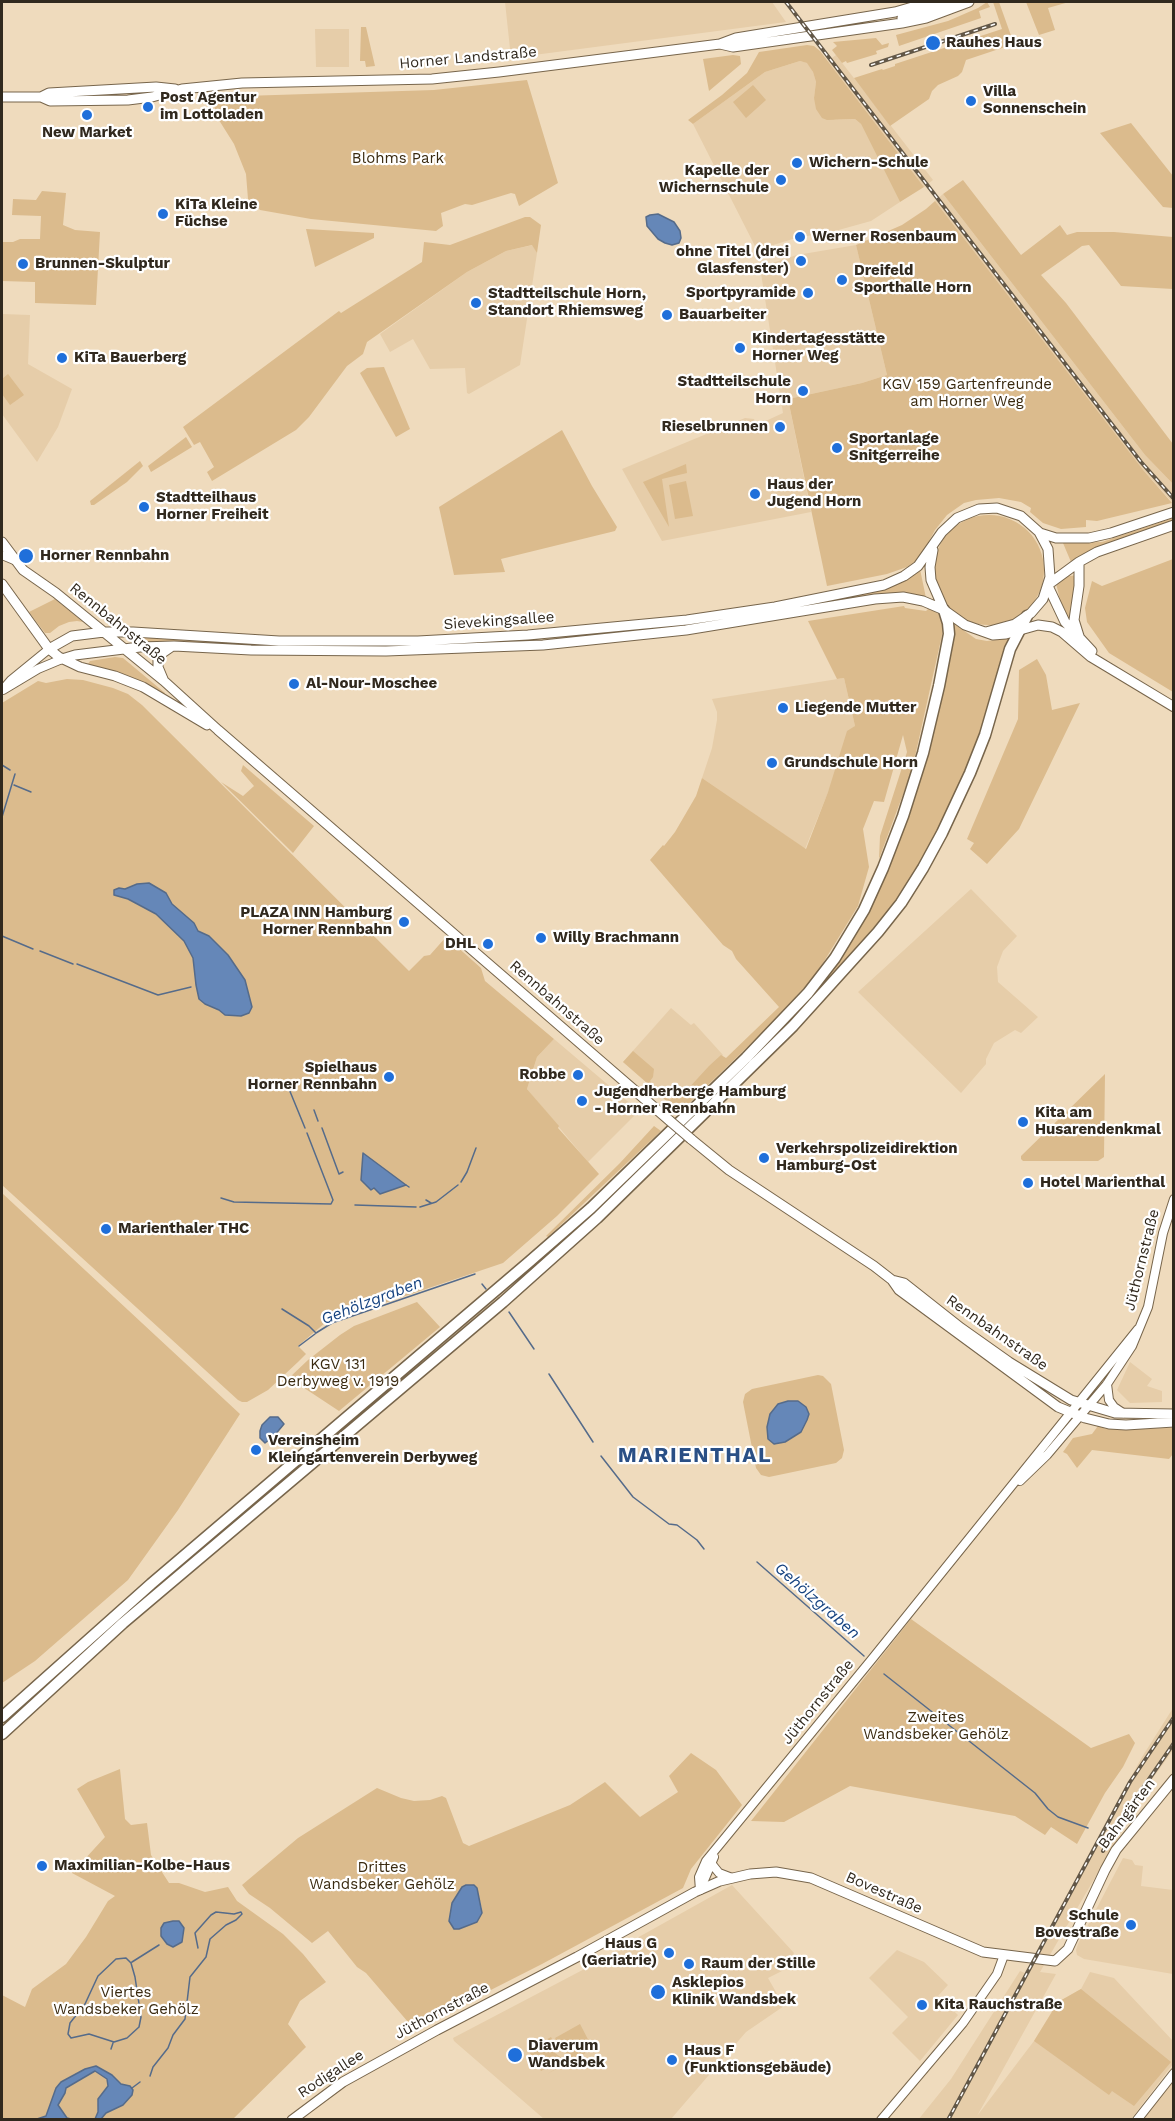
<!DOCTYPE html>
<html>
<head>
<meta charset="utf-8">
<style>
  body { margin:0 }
  #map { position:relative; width:1175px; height:2121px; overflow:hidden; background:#efdbbd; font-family:"Work Sans",sans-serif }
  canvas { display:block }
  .frame { position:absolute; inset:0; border:3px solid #31291e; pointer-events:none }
</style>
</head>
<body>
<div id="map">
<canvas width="1175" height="2121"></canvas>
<div class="frame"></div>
</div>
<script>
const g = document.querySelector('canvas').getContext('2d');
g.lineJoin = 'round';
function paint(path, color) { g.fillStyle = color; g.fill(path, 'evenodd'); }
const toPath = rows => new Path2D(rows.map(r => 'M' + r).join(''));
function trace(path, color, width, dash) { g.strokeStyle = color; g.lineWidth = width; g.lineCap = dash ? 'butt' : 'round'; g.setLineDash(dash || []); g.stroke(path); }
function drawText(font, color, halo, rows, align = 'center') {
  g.font = font + ' "Work Sans",sans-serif'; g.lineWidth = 4.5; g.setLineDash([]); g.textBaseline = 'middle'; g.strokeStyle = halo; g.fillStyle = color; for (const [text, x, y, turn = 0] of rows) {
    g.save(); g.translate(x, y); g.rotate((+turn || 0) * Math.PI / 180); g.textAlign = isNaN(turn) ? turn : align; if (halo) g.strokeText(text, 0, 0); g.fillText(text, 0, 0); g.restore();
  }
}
const built = toPath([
  [505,2,727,2,728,3,732,2,772,2,786,22,511,58],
  [315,29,349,29,349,67,316,67],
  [836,55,933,180,924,187,828,61],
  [800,61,808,63,813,72,816,82,814,98,835,120,855,119,861,124,900,202,871,221,835,231,796,238,757,250,693,124,765,72],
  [943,194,1145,455,1173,484,1173,503,1144,471,935,201],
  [533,245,537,253,520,365,469,394,467,393,465,368,430,369,413,339,390,352,380,334,467,272,506,251],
  [856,245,887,375,862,383,788,399,811,512,662,541,622,469,745,418,754,419,757,425,783,413,760,267,797,255],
  [2,314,30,315,28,364,72,389,58,427,37,462,2,414],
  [844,678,855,726,805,849,702,778,712,748,717,720,717,712,712,699],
  [971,889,1017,936,1003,951,997,967,998,982,1038,1017,1021,1033,1015,1030,994,1043,986,1059,986,1064,961,1093,858,992],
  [671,1008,691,1025,694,1023,723,1055,673,1106,623,1062],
  [554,1039,639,1111,588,1162,527,1089,537,1057],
  [1130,1362,1152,1379,1147,1386,1162,1391,1162,1402,1130,1403,1117,1390],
  [1173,1708,1173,1750,1153,1778,1040,1972,1056,1974,977,2116,1034,2041,1058,2002,1081,1989,1090,1972,1114,1978,1173,2041,1173,2064,1131,2119,918,2120,951,2079,1020,1971,1025,1973,1110,1815,1142,1757],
  [1123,1858,1132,1860,1135,1865,1143,1866,1141,1886,1173,1890,1173,1974,1084,1959,1077,1955,1076,1950,1078,1944],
  [732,1885,794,1953,782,1971,768,1978,784,2006,746,2032,671,2119,544,2119,454,2041,453,2038,634,1943,637,1938],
  [897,1950,924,1962,948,1985,938,1996,958,2015,920,2061,892,2033,908,2017,869,1978],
  [1173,2081,1173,2119,1142,2120,1164,2091]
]);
const green = toPath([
  [987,2,990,7,979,11,981,18,899,46,896,35,948,21,978,8],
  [993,2,999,2,1014,44,966,60,962,72,958,76,938,85,932,91,929,99,890,126,854,78,882,69,883,70,895,66,895,64,1002,29],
  [1026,2,1069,2,1048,8,1055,30,1039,35],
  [361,27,366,27,375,66,366,67,365,61,360,61],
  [876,38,882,45,889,43,888,47,876,51,877,54,847,63,846,61,842,63,832,50,837,46,833,42],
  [807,45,814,46,820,51,924,187,900,202,861,124,855,119,827,120,822,118,816,109,814,98,816,82,813,72,807,63,800,61,765,72,693,124,688,120,722,95,747,73,759,52],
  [733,55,740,56,741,64,709,91,703,59],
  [527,80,558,183,519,206,515,194,511,193,472,205,465,204,441,213,443,226,436,231,311,219,260,210,248,199,246,174,234,144,217,117,212,97,434,90],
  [753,85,766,100,746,118,733,102],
  [1131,123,1173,176,1173,208,1163,207,1100,133],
  [963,180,1021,255,1060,225,1067,235,1077,232,1114,232,1173,237,1173,289,1121,286,1089,245,1082,246,1041,275,1066,303,1173,444,1173,484,1145,455,943,194],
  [42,191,66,193,63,225,75,230,100,232,96,305,35,303,35,282,2,281,2,242,13,242,20,239,40,239,41,216,12,215,13,199,36,200],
  [935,201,1144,471,1172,503,1097,521,1086,520,1086,527,1061,529,1043,523,1030,512,1031,508,1021,502,999,498,976,500,964,503,947,515,935,530,920,558,907,567,887,574,827,586,788,399,862,383,887,375,856,245,902,225,926,209],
  [525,217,530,217,541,225,537,253,532,245,506,251,467,272,367,342,363,354,347,366,309,417,296,430,212,481,207,472,214,467,200,442,194,445,183,427,339,311,341,313,422,262,424,242,450,245],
  [306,229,374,233,374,238,315,267],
  [384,367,410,429,396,437,360,373,367,368],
  [8,374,24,395,10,405,2,394,2,379],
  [562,430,592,486,617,527,615,531,501,559,505,572,454,575,439,507],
  [186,437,192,447,151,472,148,466],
  [140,461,143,466,127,482,94,505,91,505,90,501],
  [686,464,687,473,662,479,669,527,643,482],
  [686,481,693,516,675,519,669,485],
  '934 570a55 55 0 1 1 110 0a55 55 0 1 1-110 0Z',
  [1173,518,1173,522,1071,562,1063,543,1102,542],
  [1173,559,1173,692,1109,653,1087,622,1085,608,1092,581,1102,586],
  [920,569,926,598,912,595,718,623,717,620,837,599],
  [1068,573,1070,576,1077,575,1072,619,1069,620,1060,600,1056,583],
  [55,599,83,622,77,621,69,622,59,626,50,633,45,633,29,612],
  [904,606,905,608,926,611,929,608,939,614,944,626,912,770,879,859,880,836,907,752,903,735,884,802,874,801,863,829,869,867,858,906,815,976,763,1032,680,1112,658,1094,661,1091,670,1100,683,1089,686,1091,709,1066,721,1055,726,1058,779,1007,736,959,732,951,723,945,650,860,663,845,664,846,675,832,696,796,702,778,806,849,828,792,847,731,855,726,844,678,837,679,808,621],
  [953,623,976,639,987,641,1011,638,991,703,965,776,924,859,889,914,758,1057,749,1061,788,1020,883,880],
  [135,637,331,644,331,646,311,647,307,649,139,643],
  [115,657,123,658,165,693,164,695,88,664,90,661],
  [1037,659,1046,675,1052,710,1080,703,1019,829,987,864,970,849,974,843,967,839,1018,719,1019,670],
  [67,679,83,680,113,688,128,694,142,705,409,971,424,956,430,955,446,937,481,968,485,981,554,1039,537,1057,527,1089,559,1126,558,1128,599,1174,557,1216,503,1263,325,1323,298,1346,306,1354,298,1362,268,1390,247,1402,242,1402,238,1400,2,1185,2,703,38,681,46,683],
  [243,765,314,826,293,853,221,782,243,796,254,786,241,771],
  [633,1051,654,1069,653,1077,650,1081,656,1087,654,1089,623,1062],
  [1105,1074,1104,1157,1098,1161,1023,1161,1021,1159,1021,1156],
  [654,1126,661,1131,548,1237,546,1236,620,1163],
  [2,1193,240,1414,178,1510,128,1580,35,1661,2,1683],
  [417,1302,440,1327,339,1411,289,1378,308,1360,340,1335,354,1326],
  [818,1375,823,1376,831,1384,844,1450,842,1458,836,1463,769,1477,761,1475,756,1468,743,1402,745,1394,752,1389],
  [778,1404,806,1407,809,1414,807,1420,768,1439,769,1419],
  [1098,1426,1106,1429,1173,1428,1173,1454,1169,1459,1092,1450,1077,1468,1067,1454,1063,1452,1073,1438,1092,1434],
  [911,1619,1091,1748,1129,1734,1135,1743,1123,1767,1105,1793,1077,1844,1051,1827,1045,1835,1015,1816,850,1786,784,1822,751,1821],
  [691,1753,716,1770,742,1805,691,1869,683,1888,542,1964,414,2029,366,1973,357,1967,328,1931,312,1943,270,1908,249,1894,242,1885,298,1838,377,1788,401,1798,414,1801,430,1800,442,1796,446,1798,463,1843,469,1846,570,1805,605,1782,640,1817,678,1792,669,1776],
  [477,1888,482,1909,477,1922,469,1925,453,1903,459,1892],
  [120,1769,125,1819,131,1825,147,1823,151,1855,169,1883,179,1883,205,1892,228,1887,237,1901,283,1934,303,1954,326,1982,300,2001,288,2024,306,2047,232,2120,101,2119,106,2113,123,2105,130,2086,121,2084,95,2066,53,2097,46,2116,37,2119,2,2119,2,1995,25,2007,32,1989,66,1964,86,1937,108,1901,115,1896,72,1873,105,1837,77,1789,88,1782],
  [1081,1989,1171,2062,1134,2106,1112,2091,1109,2095,1034,2041,1058,2002],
  [580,2024,593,2049,547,2074,569,2061,565,2055,567,2051,567,2046,563,2043,558,2043,555,2038],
  [551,2037,555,2045,555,2053,563,2059,541,2071,528,2050],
  [95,2071,108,2079,108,2086,98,2099,97,2119,71,2119,67,2118,58,2105,65,2093,66,2088]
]);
const water = toPath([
  [658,214,674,222,680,231,681,238,679,243,672,245,665,243,658,239,647,226,646,217,650,215,658,214],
  [149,883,166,893,172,904,194,923,198,931,209,936,228,955,245,980,252,1007,249,1013,241,1016,225,1015,219,1010,205,1004,199,999,196,985,193,958,184,941,156,914,128,899,114,895,114,890,119,888,125,889,137,884,149,883],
  [363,1153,406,1185,380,1194,374,1188,371,1190,361,1180,363,1153],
  [788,1401,798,1401,806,1407,809,1414,807,1420,801,1432,785,1442,774,1444,768,1439,767,1427,770,1414,778,1404,788,1401],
  [270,1417,278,1417,284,1424,274,1436,265,1443,260,1438,260,1431,262,1425,270,1417],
  [466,1885,474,1885,477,1888,482,1913,477,1922,459,1929,454,1929,449,1921,452,1903,462,1887,466,1885],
  [173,1921,179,1921,184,1928,182,1942,173,1947,167,1944,161,1936,161,1928,164,1923,173,1921],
  [96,2066,112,2075,121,2084,130,2086,133,2090,132,2095,123,2105,106,2113,101,2119,95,2119,98,2112,98,2099,108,2086,107,2079,95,2071,66,2088,65,2093,58,2105,67,2118,71,2119,37,2119,46,2116,56,2088,61,2082,85,2069,96,2066]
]);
const stream = toPath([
  [2,765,10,770],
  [14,785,31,792],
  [2,817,15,774],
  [2,936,33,949],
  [40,951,73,964],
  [77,964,158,995,191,987],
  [289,1089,305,1128],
  [314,1110,318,1121],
  [322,1128,339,1174,343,1172],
  [461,1182,467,1172,476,1148],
  [406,1185,409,1187],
  [221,1198,234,1202,331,1204,333,1200,307,1133],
  [426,1200,431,1203],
  [355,1205,416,1207],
  [420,1207,436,1202,458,1185],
  [482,1284,486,1289],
  [282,1309,309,1326,316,1333,332,1323,475,1274],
  [509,1312,534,1349],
  [299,1346,315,1334],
  [549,1374,593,1442],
  [601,1456,633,1497,669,1524,677,1525,697,1540,704,1549],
  [757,1562,864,1656],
  [884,1674,1035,1793,1048,1809,1058,1817,1088,1828],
  [126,1958,131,1963,135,1977,141,2017,139,2027,127,2038,114,2042,89,2034,71,2038,68,2034,70,2023,85,2004,98,1976,116,1959,126,1958],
  [132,1962,159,1945],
  [111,2049,113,2043],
  [150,2076,153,2067,168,2048,173,2035,185,2019,190,1977,206,1957,210,1939,226,1925,236,1920,242,1914,241,1912,234,1914,216,1912,211,1915,195,1933,198,1948],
  [132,2088,140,2082]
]);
const minor = toPath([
  [2,555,14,560],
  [5,687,11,680,49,649],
  [3,690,38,669,62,659],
  [1107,1384,1109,1400,1114,1407,1123,1413],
  [1020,1481,1047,1455,1107,1384,1132,1346,1148,1307,1163,1233,1174,1199],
  [711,1863,719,1873,732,1878],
  [700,1890,699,1877,706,1861,872,1659,1138,1329],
  [700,1890,714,1857],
  [881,2120,963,2023,997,1974,1004,1955],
  [1137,2120,1174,2073]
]);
const major = toPath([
  [902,18,952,2],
  [720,44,733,47,902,23,926,18,969,2],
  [2,97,41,97,49,93,156,87,175,89],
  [41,97,50,101,128,100,152,97,182,89,242,83,432,79,499,72,720,44,736,38,895,12,930,2],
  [1040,533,1056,538,1089,538,1111,533,1174,512],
  [2,542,23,570,56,593,164,681,218,730,670,1121],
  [933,550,930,567,931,580,944,610],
  [2,584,49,649,59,657,80,667,115,676,143,687,207,725],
  [1049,584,1079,562,1097,552,1174,525],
  [1048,586,1065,622,1092,651],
  [1079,636,1074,620,1079,586,1079,562],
  [49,649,72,636,104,632,133,632,279,641,418,641,528,635,687,620,775,607,884,585,904,576,918,566,942,532,957,518,979,509,997,508,1021,516,1039,532,1048,549,1050,577,1043,599,1031,613,1015,624,986,632],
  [62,659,75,655,140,647,174,646,251,650,386,651,543,645,686,630,875,599,903,597,923,601,944,610,965,625,993,635,1006,634,1038,625,1052,627,1062,632,1091,657,1174,707],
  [163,679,158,667,158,656,171,647],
  [691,1139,729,1170,874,1266,892,1280,899,1290,1058,1407,1085,1418,1109,1424,1126,1425,1174,1422],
  [892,1280,904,1283,961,1328,1009,1362,1071,1400,1115,1413,1174,1414],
  [292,2120,343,2082,437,2030,577,1957,695,1892,720,1881,750,1874,776,1872,811,1878,983,1952,1055,1961,1068,1949,1105,1870,1116,1850,1174,1779]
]);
const highway = toPath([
  [2,1717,151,1584,529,1262,591,1208,746,1058,808,993,835,958,864,910,883,868,903,816,923,753,939,686,949,634,948,623,944,610],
  [2,1734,123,1623,503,1302,597,1218,793,1026,878,932,901,903,923,868,942,833,970,773,985,735,1010,649,1027,616]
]);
const rail = toPath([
  [786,2,1141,462,1174,499],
  [871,65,995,24],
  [1103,1851,1125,1814,1174,1743],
  [948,2120,1130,1782,1174,1717]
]);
const majorBridge = toPath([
  [670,1121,691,1139]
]);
const markers = [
  [933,43,8,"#1f6fda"],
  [971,101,6,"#1f6fda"],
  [148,107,6,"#1f6fda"],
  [87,115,6,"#1f6fda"],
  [797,163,6,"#1f6fda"],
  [781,180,6,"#1f6fda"],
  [163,214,6,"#1f6fda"],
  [800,237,6,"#1f6fda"],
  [801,261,6,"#1f6fda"],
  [23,264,6,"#1f6fda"],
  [842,280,6,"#1f6fda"],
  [808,293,6,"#1f6fda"],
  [476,303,6,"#1f6fda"],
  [667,315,6,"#1f6fda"],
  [740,348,6,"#1f6fda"],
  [62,358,6,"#1f6fda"],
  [803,391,6,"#1f6fda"],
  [780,427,6,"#1f6fda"],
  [837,448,6,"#1f6fda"],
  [755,494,6,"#1f6fda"],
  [144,507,6,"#1f6fda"],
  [26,556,8,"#1f6fda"],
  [294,684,6,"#1f6fda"],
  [783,708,6,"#1f6fda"],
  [772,763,6,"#1f6fda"],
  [404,922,6,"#1f6fda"],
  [541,938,6,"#1f6fda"],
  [488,944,6,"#1f6fda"],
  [578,1075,6,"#1f6fda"],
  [389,1077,6,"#1f6fda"],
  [582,1101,6,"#1f6fda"],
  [1023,1122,6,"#1f6fda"],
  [764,1158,6,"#1f6fda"],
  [1028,1183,6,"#1f6fda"],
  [106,1229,6,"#1f6fda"],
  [256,1450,6,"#1f6fda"],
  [42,1866,6,"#1f6fda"],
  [1131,1925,6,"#1f6fda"],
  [669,1953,6,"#1f6fda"],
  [689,1964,6,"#1f6fda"],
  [658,1992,8,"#1f6fda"],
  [922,2005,6,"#1f6fda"],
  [515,2055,8,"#1f6fda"],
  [672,2060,6,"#1f6fda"]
];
const poiNames = [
  ["Rauhes Haus",946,43],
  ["Villa",983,92],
  ["Sonnenschein",983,109],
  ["Post Agentur",160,98],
  ["im Lottoladen",160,115],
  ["New Market",87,133,"center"],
  ["Wichern-Schule",809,163],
  ["Kapelle der",769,171,"right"],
  ["Wichernschule",769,188,"right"],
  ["KiTa Kleine",175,205],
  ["Füchse",175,222],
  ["Werner Rosenbaum",812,237],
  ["ohne Titel (drei",789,252,"right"],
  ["Glasfenster)",789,269,"right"],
  ["Brunnen-Skulptur",35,264],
  ["Dreifeld",854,271],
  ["Sporthalle Horn",854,288],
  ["Sportpyramide",796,293,"right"],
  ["Stadtteilschule Horn,",488,294],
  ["Standort Rhiemsweg",488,311],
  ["Bauarbeiter",679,315],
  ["Kindertagesstätte",752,339],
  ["Horner Weg",752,356],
  ["KiTa Bauerberg",74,358],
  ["Stadtteilschule",791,382,"right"],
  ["Horn",791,399,"right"],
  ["Rieselbrunnen",768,427,"right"],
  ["Sportanlage",849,439],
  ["Snitgerreihe",849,456],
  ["Haus der",767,485],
  ["Jugend Horn",767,502],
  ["Stadtteilhaus",156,498],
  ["Horner Freiheit",156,515],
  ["Horner Rennbahn",40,556],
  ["Al-Nour-Moschee",306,684],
  ["Liegende Mutter",795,708],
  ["Grundschule Horn",784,763],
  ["PLAZA INN Hamburg",392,913,"right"],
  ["Horner Rennbahn",392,930,"right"],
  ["Willy Brachmann",553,938],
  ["DHL",476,944,"right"],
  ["Spielhaus",377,1068,"right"],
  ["Horner Rennbahn",377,1085,"right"],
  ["Robbe",566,1075,"right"],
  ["Jugendherberge Hamburg",594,1092],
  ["- Horner Rennbahn",594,1109],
  ["Kita am",1035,1113],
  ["Husarendenkmal",1035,1130],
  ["Verkehrspolizeidirektion",776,1149],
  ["Hamburg-Ost",776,1166],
  ["Hotel Marienthal",1040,1183],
  ["Marienthaler THC",118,1229],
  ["Vereinsheim",268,1441],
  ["Kleingartenverein Derbyweg",268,1458],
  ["Maximilian-Kolbe-Haus",54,1866],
  ["Schule",1119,1916,"right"],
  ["Bovestraße",1119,1933,"right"],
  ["Haus G",657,1944,"right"],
  ["(Geriatrie)",657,1961,"right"],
  ["Raum der Stille",701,1964],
  ["Asklepios",672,1983],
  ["Klinik Wandsbek",672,2000],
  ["Kita Rauchstraße",934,2005],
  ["Diaverum",528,2046],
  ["Wandsbek",528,2063],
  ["Haus F",684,2051],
  ["(Funktionsgebäude)",684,2068]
];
const streetNames = [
  ["Horner Landstraße",468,58,-5],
  ["Sievekingsallee",499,621,-4],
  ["Rennbahnstraße",118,624,39],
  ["Rennbahnstraße",557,1003,41],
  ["Jüthornstraße",1142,1260,-76],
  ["Rennbahnstraße",997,1333,35],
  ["Jüthornstraße",818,1702,-51],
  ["Bahngärten",1127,1814,-53],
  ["Bovestraße",884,1893,24],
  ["Jüthornstraße",442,2011,-28],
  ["Rodigallee",331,2074,-33]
];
const parkNames = [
  ["Blohms Park",398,159],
  ["KGV 159 Gartenfreunde",967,385],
  ["am Horner Weg",967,402],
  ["KGV 131",338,1365],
  ["Derbyweg v. 1919",338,1382],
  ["Zweites",936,1718],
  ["Wandsbeker Gehölz",936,1735],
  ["Drittes",382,1868],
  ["Wandsbeker Gehölz",382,1885],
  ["Viertes",126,1993],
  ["Wandsbeker Gehölz",126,2010]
];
const waterNames = [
  ["Gehölzgraben",372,1301,-21],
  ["Gehölzgraben",817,1601,41]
];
const districtNames = [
  ["MARIENTHAL",695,1456]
];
paint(built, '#e6cda9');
paint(green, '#dbbb8d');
paint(water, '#6587b8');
trace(water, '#556b8a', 1.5);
trace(stream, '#556b8a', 1.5);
trace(minor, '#77654b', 10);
trace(major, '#77654b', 11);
trace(highway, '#77654b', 13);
trace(minor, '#fff', 8);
trace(major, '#fff', 9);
trace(highway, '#fff', 10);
trace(rail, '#625747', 4);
trace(rail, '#fff', 1.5, [4.5]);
trace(majorBridge, '#77654b', 11, []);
trace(majorBridge, '#fff', 9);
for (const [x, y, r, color] of markers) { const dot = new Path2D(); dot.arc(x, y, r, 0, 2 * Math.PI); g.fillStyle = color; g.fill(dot); trace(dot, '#fff', 2); }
drawText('bold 15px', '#31291e', '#fff', poiNames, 'left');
drawText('15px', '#31291e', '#fff', streetNames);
drawText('15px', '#3a2a10', '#fff', parkNames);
drawText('italic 16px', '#164380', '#fff', waterNames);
g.letterSpacing = '1.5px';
drawText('bold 21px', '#2a4f85', '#fff', districtNames);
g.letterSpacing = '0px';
</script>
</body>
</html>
